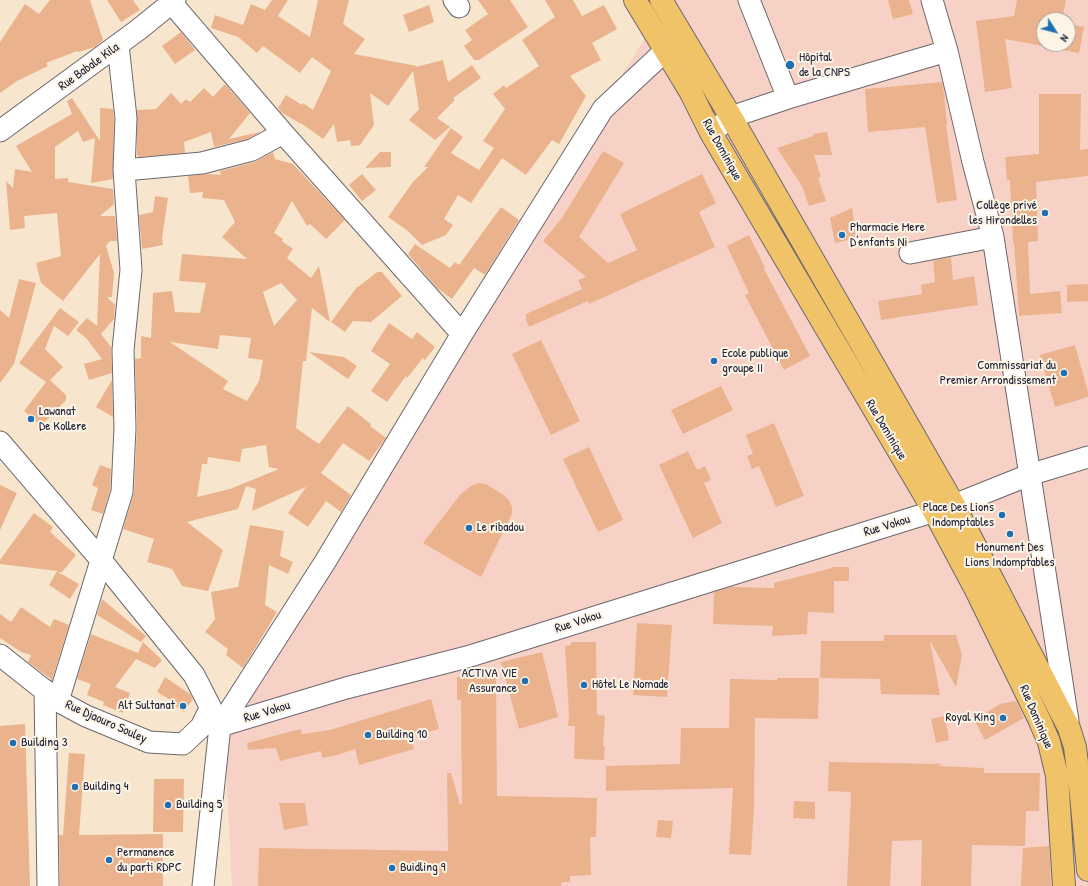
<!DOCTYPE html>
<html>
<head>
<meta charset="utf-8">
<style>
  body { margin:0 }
  #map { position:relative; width:1088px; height:886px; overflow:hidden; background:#f7e6cd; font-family:"Patrick Hand",sans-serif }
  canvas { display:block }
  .north { position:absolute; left:1036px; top:12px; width:40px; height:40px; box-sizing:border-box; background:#fcf5e5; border:1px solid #a5a1a1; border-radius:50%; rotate:126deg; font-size:11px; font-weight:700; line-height:16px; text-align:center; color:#22223b }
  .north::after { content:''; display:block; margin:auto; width:14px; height:18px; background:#1f6fb2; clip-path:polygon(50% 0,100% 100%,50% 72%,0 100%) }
</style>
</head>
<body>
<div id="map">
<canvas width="1088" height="886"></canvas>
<div class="north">N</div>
</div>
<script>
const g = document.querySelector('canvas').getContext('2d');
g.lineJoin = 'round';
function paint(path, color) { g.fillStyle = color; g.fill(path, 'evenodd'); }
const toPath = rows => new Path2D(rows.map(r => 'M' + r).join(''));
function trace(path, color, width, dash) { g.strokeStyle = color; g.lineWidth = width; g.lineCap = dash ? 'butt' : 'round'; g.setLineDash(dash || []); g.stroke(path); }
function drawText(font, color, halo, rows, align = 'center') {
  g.font = font + ' "Patrick Hand",sans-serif'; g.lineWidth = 4; g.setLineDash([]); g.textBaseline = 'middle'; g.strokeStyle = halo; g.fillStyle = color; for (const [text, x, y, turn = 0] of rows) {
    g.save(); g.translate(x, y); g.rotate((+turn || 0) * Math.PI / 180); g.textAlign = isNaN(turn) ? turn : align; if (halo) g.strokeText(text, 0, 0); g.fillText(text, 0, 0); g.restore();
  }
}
const built = toPath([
  [665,0,1088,0,1088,886,232,886,224,730,462,334,645,38],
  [1044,20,1068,20,1068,44,1044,44]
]);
const building = toPath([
  [50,0,90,0,103,40,95,47,78,52,77,51,46,63,48,66,17,81,0,93,0,42,25,4,39,14],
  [107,0,133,0,140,10,121,22],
  [272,0,288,0,278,16,310,37,318,0,349,0,343,24,365,39,354,54,417,66,416,67,443,60,448,82,472,65,481,78,453,98,455,100,437,118,450,127,435,140,409,120,419,109,413,71,388,106,370,93,374,125,360,145,351,146,350,140,337,142,334,124,323,139,301,123,301,124,281,112,278,108,286,95,302,105,303,103,313,110,331,71,312,57,300,73,263,46,257,53,238,37,211,28,215,15,243,25,251,4,265,10],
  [478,0,510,0,528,27,479,60,474,60,464,46,472,40,465,30,488,14],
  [545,0,573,0,582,16,604,5,617,29,592,43,601,60,570,76,586,96,559,144,552,140,526,175,502,158,471,203,458,195,444,219,453,225,446,235,422,245,408,231,388,217,413,182,428,167,424,167,451,128,463,137,451,153,479,170,494,148,483,141,505,109,493,94,504,85,506,88,539,66,522,40,555,17],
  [888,0,909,0,913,14,893,19],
  [1017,0,1066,0,1062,20,1044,20,1044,44,1068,44,1068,24,1084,27,1079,53,1005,39,1012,88,985,92,976,21,1014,16],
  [429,5,434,22,409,32,403,15],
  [181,32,195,50,175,64,162,46],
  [942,82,944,93,947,125,946,125,957,200,937,203,925,127,868,132,865,89],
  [225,84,250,113,229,139,260,132,248,139,214,147,211,132,184,142,185,153,139,157,137,155,137,110,156,109,171,93,181,104,186,99,190,102,204,88,213,97],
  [1039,94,1081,94,1080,150,1088,149,1088,176,1036,182,1038,241,1028,242,1030,294,1060,291,1062,313,1019,316,1014,243,1013,243,1010,180,1007,180,1005,157,1039,154],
  [72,98,100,141,100,108,113,109,114,118,113,179,91,183,95,138,83,142,78,131,55,147,55,179,68,178,68,182,113,189,114,204,100,216,115,216,117,241,110,241,106,246,114,273,112,297,107,297,115,305,114,319,101,334,111,347,112,373,89,380,84,364,102,359,86,338,76,330,87,318,97,326,100,254,63,301,41,283,36,263,61,256,57,213,24,216,25,228,10,230,6,181,13,188,15,169,32,172,16,146,72,114,67,101],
  [827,132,832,155,814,155,821,177,818,178,826,201,809,206,802,186,777,148,813,136,813,134],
  [603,151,624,163,579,237,608,263,637,250,620,214,702,174,716,203,699,212,715,247,589,304,588,301,529,327,526,320,526,314,582,289,578,280,586,277,543,241,562,218],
  [273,152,275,159,293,164,345,220,326,239,310,224,307,226,292,201,274,233,283,239,282,241,293,249,287,258,311,278,319,266,330,322,312,308,306,361,303,361,296,428,319,444,348,406,371,424,370,426,386,438,369,461,343,443,321,473,351,495,341,512,326,501,308,527,288,513,306,487,252,511,256,489,246,486,238,509,187,522,223,550,208,591,182,586,172,569,147,562,154,539,123,529,134,493,137,428,135,359,141,358,141,336,151,338,153,293,172,291,175,312,200,313,206,283,179,281,182,254,247,259,222,237,235,222,224,200,202,198,203,192,190,193,188,176,207,174,221,175,220,171,255,162],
  [281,283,297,300,274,326,263,292],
  [220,335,251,338,248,358,263,360,259,381,247,401,223,389,228,381,170,342,218,349],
  [266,445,269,467,279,469,230,489,197,497,202,464,207,464,208,457,240,462,242,449],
  [380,152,391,152,391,167,365,168],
  [362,174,376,190,362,201,349,185],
  [155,196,168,198,162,238,163,245,142,249,139,215,153,212],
  [501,207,519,220,485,275,474,268,452,299,437,288,408,254,415,244,450,268,455,262,459,265],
  [852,208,856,238,835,243,830,218],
  [749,235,765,268,764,269,810,356,784,370,745,295,749,293,727,246],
  [951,257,953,280,974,276,978,305,881,320,878,301,922,294,921,285,935,282,933,261],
  [377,272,382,272,402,296,371,322,353,321,345,332,331,322,357,287,358,287],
  [19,279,36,283,14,364,0,383,0,310,9,318],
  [1088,284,1088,301,1067,302,1067,285],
  [60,308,79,322,68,336,54,326,45,349,63,367,50,380,66,395,66,400,41,426,24,411,46,382,19,363],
  [389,323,412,339,417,332,435,347,425,360,423,358,407,378,406,376,387,402,371,391,390,364,371,351],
  [541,340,580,421,551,435,512,354],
  [1075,345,1088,392,1088,397,1055,407,1040,355],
  [309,352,344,357,357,366,348,379],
  [112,380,113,417,96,407],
  [721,386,733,410,683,434,671,410],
  [774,423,804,496,776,507,759,466,752,469,747,456,753,454,746,435],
  [589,447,623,520,598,532,563,459],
  [688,451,697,470,705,466,711,480,704,483,722,523,693,538,659,465],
  [100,465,111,469,110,490,103,514,91,510,98,488,92,485],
  [479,483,486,484,502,494,509,500,512,507,512,514,481,577,423,543,460,495,471,486],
  [0,485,17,493,0,530],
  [34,513,53,527,50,532,76,555,62,572,58,572,79,584,70,599,49,585,57,571,0,564,0,560],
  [250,525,284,531,280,556,293,562,288,574,269,565,265,605,277,612,243,668,226,655,228,649,205,632,215,619,211,592,238,587],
  [832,567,849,567,849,581,834,581,834,613,808,612,807,634,772,636,773,626,713,624,714,592,732,587,774,588,774,583,832,568],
  [102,599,146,636,141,642,97,615],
  [21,607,50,627,54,619,69,625,52,680,28,662,31,655,21,652,0,638,0,614,11,622],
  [637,623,672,625,667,697,633,695],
  [91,634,138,653,143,642,162,660,155,668,136,659,115,687,130,693,123,713,103,705,104,702,87,695,91,684,77,679],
  [884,635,956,635,962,655,956,687,930,641,940,695,881,694,880,679,820,678,821,641,884,641],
  [571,642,596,642,597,715,605,716,603,746,605,746,604,760,574,759,575,726,568,726,569,714,565,646,571,645],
  [542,652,558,717,519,729,501,662],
  [496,676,497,796,597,798,596,837,590,837,591,875,570,876,570,882,562,882,561,886,258,886,259,848,448,851,447,773,451,773,460,804,462,804,461,700,457,700,457,677],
  [165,677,190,694,193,699,184,712,172,704,174,702,157,692],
  [777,678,819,678,818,719,755,718,754,807,751,855,729,854,733,788,606,791,606,766,680,764,681,728,729,728,730,679,777,680],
  [431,699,439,729,410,737,414,749,359,765,355,749,338,755,322,758,321,751,280,761,276,748,248,750,247,743,301,729,302,734,330,730],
  [1016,701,1024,718,985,740,974,720,1000,704],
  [945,716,949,740,936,743,931,719],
  [25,724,30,886,0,886,0,726],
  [69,753,85,754,79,835,163,834,163,886,60,886,59,835,63,835],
  [829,762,942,764,938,766,984,768,984,773,1040,773,1039,811,1026,811,1025,846,972,845,971,886,921,886,922,840,892,841,890,886,847,886,851,792,828,791],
  [154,779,184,779,183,832,153,832],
  [794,801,815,802,815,819,793,818],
  [279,803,305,803,308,825,284,830],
  [658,820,673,821,671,838,656,837],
  [1049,846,1051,886,1021,886,1023,848]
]);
const minor = toPath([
  [169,0,283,133,462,334],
  [454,0,459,7],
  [749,0,788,98],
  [932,0,947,51,973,162,993,237,1068,721],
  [0,131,138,30,175,0],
  [711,133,731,117,788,98,947,51],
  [124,170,202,163,252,150,283,133],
  [910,253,993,237],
  [0,442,101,560,194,675,220,726,346,688,467,657,954,505,1029,475,1088,457],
  [0,655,58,701,86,716,149,742,183,744,201,727,210,709],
  [45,690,48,886],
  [58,701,122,492,125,428,123,350,131,270,124,170,126,118,118,45],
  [203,886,220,726,325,562,462,334,603,109,666,50,680,41]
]);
const major = toPath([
  [635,0,690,91,711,133,934,511,975,588,1039,719,1049,742,1057,776,1064,886],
  [661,0,731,117,954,505,1069,728,1075,747,1081,795,1088,870]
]);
const markers = [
  [790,65,5,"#1f6fb2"],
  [1045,213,4,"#1f6fb2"],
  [842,235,4,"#1f6fb2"],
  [714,361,4,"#1f6fb2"],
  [1064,373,4,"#1f6fb2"],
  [31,419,4,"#1f6fb2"],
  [1002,515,4,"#1f6fb2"],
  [469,528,4,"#1f6fb2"],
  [1010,534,4,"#1f6fb2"],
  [525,681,4,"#1f6fb2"],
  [584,685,4,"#1f6fb2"],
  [183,706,4,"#1f6fb2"],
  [1003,718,4,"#1f6fb2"],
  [368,735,4,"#1f6fb2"],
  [13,743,4,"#1f6fb2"],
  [75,787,4,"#1f6fb2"],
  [168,805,4,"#1f6fb2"],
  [109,860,4,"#1f6fb2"],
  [392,868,4,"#1f6fb2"]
];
const poiNames = [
  ["Hôpital",799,58],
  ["de la CNPS",799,73],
  ["Collège privé",1037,206,"right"],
  ["les Hirondelles",1037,221,"right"],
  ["Pharmacie Mere",850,228],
  ["D'enfants Ni",850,243],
  ["Ecole publique",722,354],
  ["groupe II",722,369],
  ["Commissariat du",1056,366,"right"],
  ["Premier Arrondissement",1056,381,"right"],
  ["Lawanat",39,412],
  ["De Kollere",39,427],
  ["Place Des Lions",994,508,"right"],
  ["Indomptables",994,523,"right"],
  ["Le ribadou",477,528],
  ["Monument Des",1010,548,"center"],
  ["Lions Indomptables",1010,563,"center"],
  ["ACTIVA VIE",517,674,"right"],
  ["Assurance",517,689,"right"],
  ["Hôtel Le Nomade",592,685],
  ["Alt Sultanat",175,706,"right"],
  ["Royal King",995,718,"right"],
  ["Building 10",376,735],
  ["Building 3",21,743],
  ["Building 4",83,787],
  ["Building 5",176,805],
  ["Permanence",117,853],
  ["du parti RDPC",117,868],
  ["Buidling 9",400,868]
];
const streetNames = [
  ["Rue Babale Kila",89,67,-36],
  ["Rue Dominique",722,150,61],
  ["Rue Dominique",886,430,59],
  ["Rue Vokou",887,526,-17],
  ["Rue Vokou",578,622,-18],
  ["Rue Vokou",267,712,-17],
  ["Rue Dominique",1036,717,67],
  ["Rue Djaouro Souley",106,722,24]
];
paint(built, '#f7d1c6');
paint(building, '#ebb38d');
trace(minor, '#6d676e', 23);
trace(major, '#6d676e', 24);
trace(minor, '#fff', 21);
trace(major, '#f0c369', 22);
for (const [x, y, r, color] of markers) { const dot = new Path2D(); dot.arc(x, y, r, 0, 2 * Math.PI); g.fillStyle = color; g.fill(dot); trace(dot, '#fcf5e5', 1.5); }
drawText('13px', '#22223b', '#fcf5e5', poiNames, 'left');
drawText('13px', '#22223b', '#fcf5e5', streetNames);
</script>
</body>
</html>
